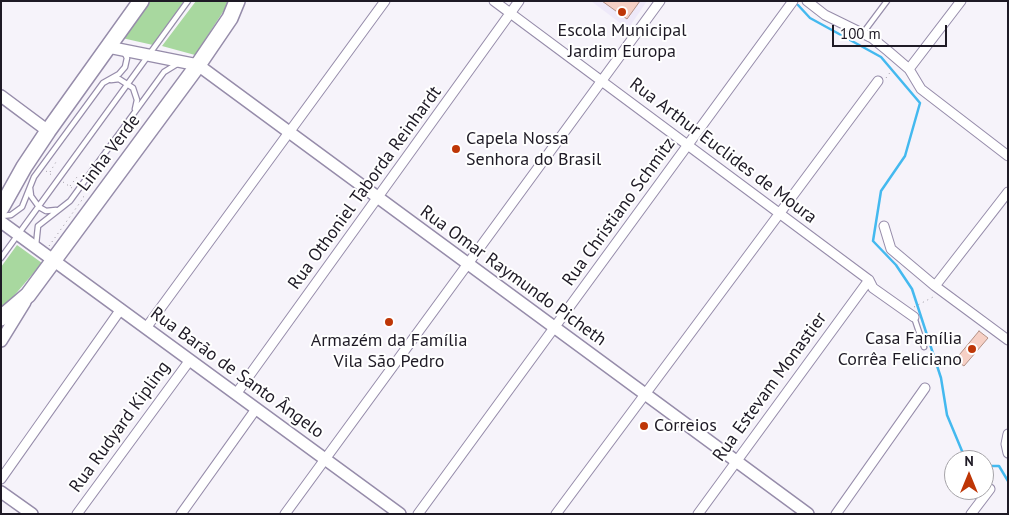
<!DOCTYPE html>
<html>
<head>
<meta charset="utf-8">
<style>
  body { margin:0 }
  #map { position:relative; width:1009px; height:515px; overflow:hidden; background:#f6f3fa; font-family:"PT Sans",sans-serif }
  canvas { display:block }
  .frame { position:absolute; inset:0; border:2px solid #1e1a25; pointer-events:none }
  .north { position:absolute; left:944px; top:450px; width:50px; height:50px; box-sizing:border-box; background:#fff; border:1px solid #a5a3a8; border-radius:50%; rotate:0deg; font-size:14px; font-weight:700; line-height:20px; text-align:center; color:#1e1a25 }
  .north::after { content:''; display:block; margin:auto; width:18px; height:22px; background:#be3606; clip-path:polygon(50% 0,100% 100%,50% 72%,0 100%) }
  .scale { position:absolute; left:832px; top:25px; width:115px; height:22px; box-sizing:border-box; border:2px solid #1e1a25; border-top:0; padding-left:6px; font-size:15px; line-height:18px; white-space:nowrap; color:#1e1a25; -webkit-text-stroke:4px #fff; paint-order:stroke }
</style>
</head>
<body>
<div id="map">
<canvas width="1009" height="515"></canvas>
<div class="frame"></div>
<div class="north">N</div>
<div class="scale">100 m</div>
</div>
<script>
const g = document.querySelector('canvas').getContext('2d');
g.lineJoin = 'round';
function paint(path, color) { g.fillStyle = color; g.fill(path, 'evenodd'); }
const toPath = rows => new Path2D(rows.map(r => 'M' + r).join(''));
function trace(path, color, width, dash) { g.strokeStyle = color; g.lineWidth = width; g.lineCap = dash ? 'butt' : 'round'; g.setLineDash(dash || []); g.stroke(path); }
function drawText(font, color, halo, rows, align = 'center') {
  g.font = font + ' "PT Sans",sans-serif'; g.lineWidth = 4; g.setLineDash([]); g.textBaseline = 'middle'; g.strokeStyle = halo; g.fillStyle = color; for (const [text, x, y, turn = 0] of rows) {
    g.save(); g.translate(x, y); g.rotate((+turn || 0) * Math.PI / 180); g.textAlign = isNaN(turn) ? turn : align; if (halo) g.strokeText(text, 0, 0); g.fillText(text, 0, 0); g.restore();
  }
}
const built = toPath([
  [591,1,647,1,628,29]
]);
const green = toPath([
  [150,1,185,1,153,45,122,38],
  [196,1,230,1,195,55,162,46],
  [17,245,42,263,1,311,1,267]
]);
const stream = toPath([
  [798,5,810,18,881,57,920,103,905,156,881,191,873,241,896,265,912,289,941,378,947,415,962,451,970,460],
  [984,466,999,466,1008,481]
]);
const building = toPath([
  [602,1,640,1,627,19,602,1],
  [979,331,988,338,964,366,955,360,979,331]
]);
const path = toPath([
  [886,78,894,67],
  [46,171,53,176],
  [50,172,56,162],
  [63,182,72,188],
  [70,186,77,177],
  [49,246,84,197,81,195],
  [914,307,935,296]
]);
const lane = toPath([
  [863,33,887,1],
  [111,80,119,79,133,88,137,100,135,109],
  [30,188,31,196,39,207,46,211,56,210],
  [1,216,11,215,22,207,34,177,103,83,119,74,125,67,127,58,124,52],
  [36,245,38,226,70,201,164,72,177,64],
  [1,258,188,1],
  [914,317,924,347]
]);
const street = toPath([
  [494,1,869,280,873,288,914,317],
  [807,1,825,15,872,38,888,51,909,69,921,89,1008,156],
  [909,69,961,1],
  [884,226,891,249,935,286,1008,340],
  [935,286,1008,192],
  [146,328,385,1],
  [236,394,519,1],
  [1008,434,1006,444,1008,453],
  [1,479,121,309],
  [77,514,190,360],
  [181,514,256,409],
  [285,514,660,1],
  [418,514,793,1],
  [556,514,878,81],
  [698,514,869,280],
  [836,514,925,388],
  [971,514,990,489]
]);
const secondary = toPath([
  [108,47,198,65,808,514],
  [1,96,48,131],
  [1,222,400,514],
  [1,341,25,302],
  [1,492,32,514]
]);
const highway = toPath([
  [1,208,24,167,48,131,141,1],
  [1,318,28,295,198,65,230,18,237,1]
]);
const markers = [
  [622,12,5,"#be3606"],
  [456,149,5,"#be3606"],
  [389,322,5,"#be3606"],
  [972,349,5,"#be3606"],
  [644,426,5,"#be3606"]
];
const poiNames = [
  ["Escola Municipal",622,31],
  ["Jardim Europa",622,52],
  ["Capela Nossa",466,139,"left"],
  ["Senhora do Brasil",466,160,"left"],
  ["Casa Família",962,339,"right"],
  ["Corrêa Feliciano",962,360,"right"],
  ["Armazém da Família",389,341],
  ["Vila São Pedro",389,362],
  ["Correios",654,426,"left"]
];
const streetNames = [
  ["Rua Arthur Euclides de Moura",723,151,37],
  ["Linha Verde",109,153,-53],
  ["Rua Othoniel Taborda Reinhardt",365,188,-54],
  ["Rua Christiano Schmitz",619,212,-54],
  ["Rua Omar Raymundo Picheth",513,276,36],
  ["Rua Barão de Santo Ângelo",237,373,36],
  ["Rua Estevam Monastier",770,387,-54],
  ["Rua Rudyard Kipling",120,427,-54]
];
paint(built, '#eee9f9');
paint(green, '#a8d89f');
trace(stream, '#44b9ef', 2.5);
paint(building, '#f6d0c5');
trace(building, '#b39085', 1);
trace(lane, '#968caa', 7);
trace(street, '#968caa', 11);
trace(secondary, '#968caa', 14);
trace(highway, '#968caa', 18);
trace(path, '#9a969f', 1, [1, 4]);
trace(lane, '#fff', 4.5);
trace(street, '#fff', 9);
trace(secondary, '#fff', 11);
trace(highway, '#fff', 15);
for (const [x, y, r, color] of markers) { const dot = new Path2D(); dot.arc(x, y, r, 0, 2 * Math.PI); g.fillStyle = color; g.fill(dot); trace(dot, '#fff', 2); }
drawText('18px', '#1e1a25', '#fff', poiNames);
drawText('18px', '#1e1a25', '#fff', streetNames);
</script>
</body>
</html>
